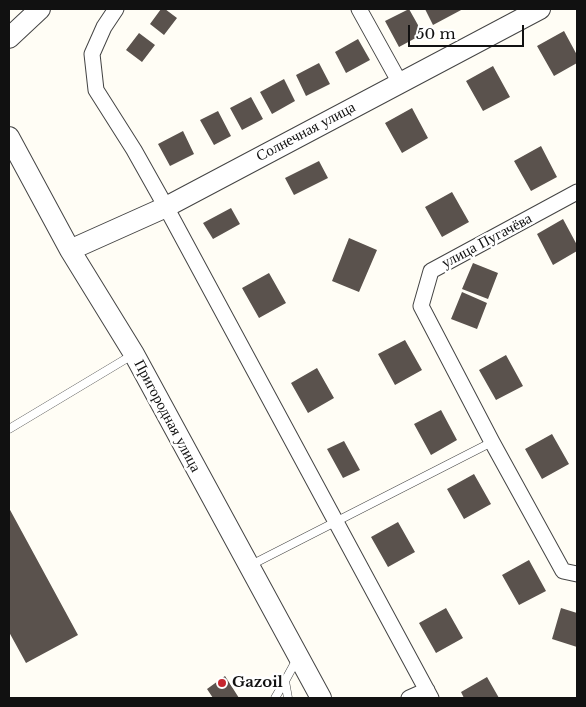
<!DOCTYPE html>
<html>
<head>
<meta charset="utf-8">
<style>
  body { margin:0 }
  #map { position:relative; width:586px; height:707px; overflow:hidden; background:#fffdf5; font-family:"Libre Baskerville",serif }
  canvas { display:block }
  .frame { position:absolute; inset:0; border:10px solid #111; pointer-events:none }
  .scale { position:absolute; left:408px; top:25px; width:116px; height:22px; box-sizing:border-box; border:2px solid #111; border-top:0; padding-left:6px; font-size:15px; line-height:18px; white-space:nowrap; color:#111; -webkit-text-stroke:4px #fff; paint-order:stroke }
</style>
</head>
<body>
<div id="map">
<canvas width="586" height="707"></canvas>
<div class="frame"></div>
<div class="scale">50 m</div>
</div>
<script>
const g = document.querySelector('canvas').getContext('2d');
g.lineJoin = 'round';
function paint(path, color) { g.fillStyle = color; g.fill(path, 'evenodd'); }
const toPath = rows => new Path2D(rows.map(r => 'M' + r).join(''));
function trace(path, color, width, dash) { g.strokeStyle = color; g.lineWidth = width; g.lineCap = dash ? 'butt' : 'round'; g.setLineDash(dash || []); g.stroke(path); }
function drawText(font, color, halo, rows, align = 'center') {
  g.font = font + ' "Libre Baskerville",serif'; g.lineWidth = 5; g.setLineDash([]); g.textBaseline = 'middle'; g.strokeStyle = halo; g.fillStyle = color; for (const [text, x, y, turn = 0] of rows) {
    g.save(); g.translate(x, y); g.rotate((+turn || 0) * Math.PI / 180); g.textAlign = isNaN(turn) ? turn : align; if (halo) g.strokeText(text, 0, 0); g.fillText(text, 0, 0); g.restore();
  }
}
const building = toPath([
  [161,9,165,9,177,18,164,35,150,24],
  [409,9,423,34,399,47,385,21],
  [425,9,463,9,433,25],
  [564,31,577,55,577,63,554,76,537,46],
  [139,33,155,45,142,62,126,50],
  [358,39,370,60,346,73,335,52],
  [319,63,330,84,306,96,296,75],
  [493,66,510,97,483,111,466,81],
  [284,79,295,101,272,114,260,92],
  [251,97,263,119,242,130,230,108],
  [412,108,428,138,402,153,385,123],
  [218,111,231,136,214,145,200,120],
  [183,131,194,154,170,166,158,144],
  [541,146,557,177,531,191,514,161],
  [319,161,328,178,294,195,285,178],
  [452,192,469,222,442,237,425,207],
  [231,208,240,224,213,239,203,223],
  [563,219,577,245,577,251,553,265,537,234],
  [349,238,377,250,359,292,332,281],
  [473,263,498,273,488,299,462,289],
  [269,273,286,303,259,318,242,288],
  [462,292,487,303,477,329,451,319],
  [405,340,422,370,395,385,378,354],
  [506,355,523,386,496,400,479,370],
  [317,368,334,398,308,413,291,383],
  [441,410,457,440,431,455,414,424],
  [552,434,569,464,542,479,525,449],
  [344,441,360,470,343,478,327,449],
  [474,474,491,504,464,519,447,489],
  [9,508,78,635,26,663,9,632],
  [398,522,415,552,388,567,371,537],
  [529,560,546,591,519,605,502,575],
  [446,608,463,638,436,653,419,623],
  [561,608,577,613,577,647,552,639],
  [225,676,239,698,213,698,207,689],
  [487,677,499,698,464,698,461,692]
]);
const service = toPath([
  [9,429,134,354],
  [249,566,492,442],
  [275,698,285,681],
  [288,698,285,681,297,659]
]);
const minor = toPath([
  [116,9,104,27,92,54,96,90,134,150,166,207,431,698],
  [359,9,400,83],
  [577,192,431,271,421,306,492,442,563,571,577,574],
  [409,698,427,690]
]);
const tertiary = toPath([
  [9,38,40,9],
  [9,137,70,250,134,354,321,698],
  [70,250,166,207,540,9]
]);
const markers = [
  [222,683,5,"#c4262e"]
];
const streetNames = [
  ["Солнечная улица",306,132,-28],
  ["улица Пугачёва",487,241,-28],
  ["Пригородная улица",167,416,62]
];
const poiNames = [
  ["Gazoil",232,683]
];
paint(building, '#5a524d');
trace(service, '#444', 9);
trace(minor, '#444', 17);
trace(tertiary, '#444', 22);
trace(service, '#fff', 8);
trace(minor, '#fff', 15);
trace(tertiary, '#fff', 20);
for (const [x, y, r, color] of markers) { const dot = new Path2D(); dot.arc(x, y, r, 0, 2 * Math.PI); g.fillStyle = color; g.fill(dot); trace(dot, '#fff', 2); }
drawText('15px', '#111', '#fff', streetNames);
drawText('bold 15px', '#111', '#fff', poiNames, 'left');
</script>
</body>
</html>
